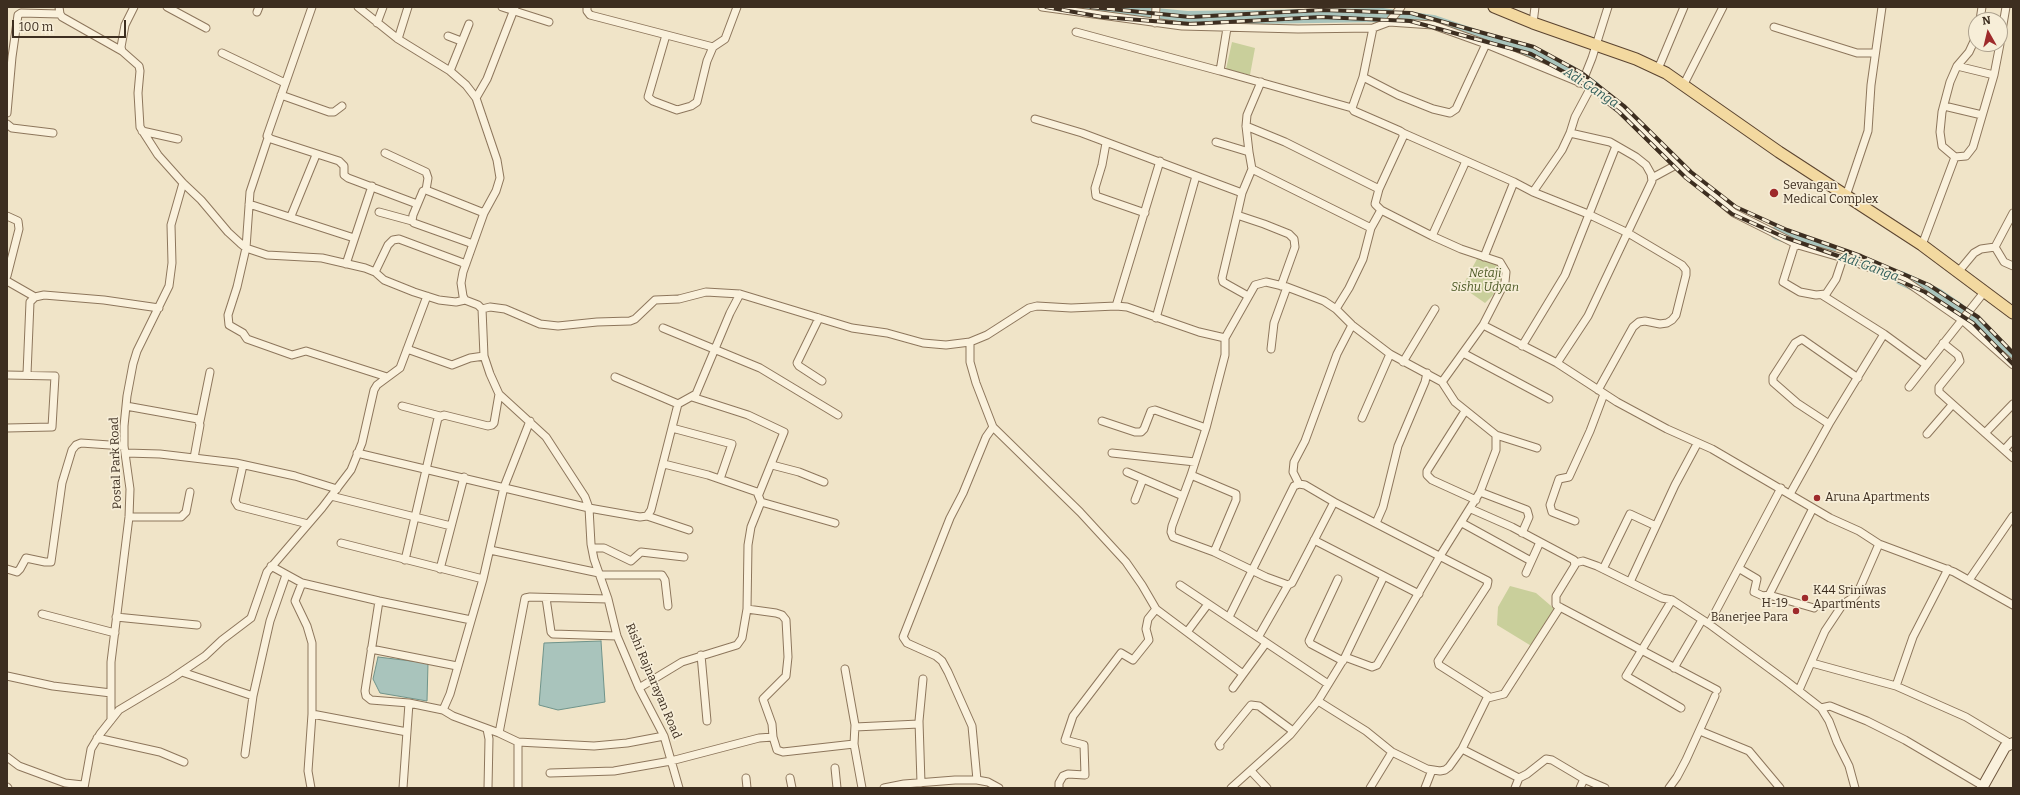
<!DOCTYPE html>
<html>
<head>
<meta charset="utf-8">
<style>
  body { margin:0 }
  #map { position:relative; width:2020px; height:795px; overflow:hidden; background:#f0e4c8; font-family:Bitter,serif }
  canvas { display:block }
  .frame { position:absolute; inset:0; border:8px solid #3d2e20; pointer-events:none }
  .north { position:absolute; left:1968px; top:12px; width:40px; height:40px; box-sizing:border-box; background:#f7eed8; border:1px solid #ada18e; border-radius:50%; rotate:352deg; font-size:11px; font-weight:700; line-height:16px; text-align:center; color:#3d2e20 }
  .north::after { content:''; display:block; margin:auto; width:14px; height:18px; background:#9e2a2b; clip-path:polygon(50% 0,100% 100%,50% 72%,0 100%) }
  .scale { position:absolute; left:12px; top:20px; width:114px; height:18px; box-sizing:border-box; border:2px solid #3d2e20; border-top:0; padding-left:5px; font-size:12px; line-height:14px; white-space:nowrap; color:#3d2e20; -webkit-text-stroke:3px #f7eed8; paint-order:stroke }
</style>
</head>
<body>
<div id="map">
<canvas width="2020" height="795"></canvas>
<div class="frame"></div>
<div class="north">N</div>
<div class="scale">100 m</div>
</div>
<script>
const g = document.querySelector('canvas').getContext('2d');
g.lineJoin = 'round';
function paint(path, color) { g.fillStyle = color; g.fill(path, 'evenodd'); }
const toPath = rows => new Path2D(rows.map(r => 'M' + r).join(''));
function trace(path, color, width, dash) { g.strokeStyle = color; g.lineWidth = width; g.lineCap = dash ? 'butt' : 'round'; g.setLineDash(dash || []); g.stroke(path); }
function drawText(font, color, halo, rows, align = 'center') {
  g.font = font + ' Bitter,serif'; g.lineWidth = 3.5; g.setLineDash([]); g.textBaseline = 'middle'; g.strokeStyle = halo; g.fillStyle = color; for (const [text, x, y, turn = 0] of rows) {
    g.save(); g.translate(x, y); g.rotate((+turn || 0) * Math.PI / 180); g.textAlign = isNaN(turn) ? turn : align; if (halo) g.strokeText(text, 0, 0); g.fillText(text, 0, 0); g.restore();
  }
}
const green = toPath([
  [1232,42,1255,48,1250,75,1226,69],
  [1477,259,1491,259,1506,272,1498,290,1485,303,1462,287],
  [1510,586,1536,593,1557,611,1533,647,1497,625,1498,607]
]);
const water = toPath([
  [601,641,605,702,558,710,539,705,544,643,601,641],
  [378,657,428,663,427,701,380,693,373,679,378,657]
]);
const river = toPath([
  [1072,7,1187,18,1382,15,1433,22,1533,56,1570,72,1594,88],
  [1777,233,1829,251],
  [1901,278,1937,295,1956,308,1975,323,2013,361]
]);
const minor = toPath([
  [59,7,60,14,62,17,122,51],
  [134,7,125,25,121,47,122,51,139,66,140,71,138,93,140,127,158,155,183,183,201,200,228,232,240,243,246,248,267,255,322,258,365,268,375,272,384,280,414,292,439,300,456,302,465,300],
  [167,7,206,28],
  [312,7,267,136,271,139,339,161,344,166,344,175,348,178,417,204],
  [358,7,398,39,450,71,466,85,476,98,497,160,500,178,496,191,484,213,463,272,461,283,463,296,465,300,478,305,482,309,484,356,490,374,499,394,546,437,585,497,589,508,591,544,594,559,608,599,617,636,639,688,664,736,679,788],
  [502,7,549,22],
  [587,7,587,11,590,15,713,47,725,39,737,7],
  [1042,7,1182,26,1298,29,1373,28,1389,22,1401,7],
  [257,12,259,7],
  [1980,20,1982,7],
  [1389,22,1433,25,1486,44,1591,87,1618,107,1683,171,1734,213,1798,245,1843,258,1904,280,1962,320,2013,365],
  [377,23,383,7],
  [1155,23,1156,7],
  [1533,23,1535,7],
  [1774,27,1857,53,1875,53],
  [1227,28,1220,71,1352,108],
  [1373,28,1363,77,1352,108,1354,111,1400,131,1403,133,1403,137,1379,189,1375,204,1381,210,1432,236,1461,249,1500,262,1506,272,1505,282,1483,325,1557,363,1617,402,1667,429,1712,449,1830,518,1859,531,1879,544,1954,572,2013,605],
  [1076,32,1220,71],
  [666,35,648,97,653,101,677,110,691,106,697,102,707,61,713,47],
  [448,36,461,41],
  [398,39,408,7],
  [2000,42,2006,7],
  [222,53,285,83],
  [1957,66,1969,52,1976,37],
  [1658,69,1684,7],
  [450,71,469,24],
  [1363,77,1398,95,1433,109,1450,113,1456,109,1486,44],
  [1579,83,1584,78,1592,58,1608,7],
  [1684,84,1723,7],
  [281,95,329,112,334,112,342,106],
  [476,98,487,79,515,7],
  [1944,106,1982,115],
  [7,113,12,57,18,15,21,13,60,14],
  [1035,119,1082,133,1242,193,1252,169,1249,152,1216,142],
  [7,124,12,128,53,133],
  [1246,126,1285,142,1379,189],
  [142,131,178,139],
  [1403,133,1514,182],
  [268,138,250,192,246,248,237,287,228,315,229,325,243,333,247,339,292,355,306,351,387,377],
  [1106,143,1102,165,1095,188,1096,196,1145,213],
  [1249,152,1246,126,1247,115,1261,82],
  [385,153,426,172,428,178,426,190],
  [1955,157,1942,146,1940,132,1942,112,1950,82,1957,66,1994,75],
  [1252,169,1371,228],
  [1652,178,1676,165],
  [1533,192,1588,214,1628,233,1682,265,1686,270,1686,275,1676,315,1672,320,1667,323,1660,324,1645,321,1639,322,1633,327,1598,390],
  [1846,196,1868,131,1871,85,1882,7],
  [249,204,354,238],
  [379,212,412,221],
  [1237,215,1242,193],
  [7,216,18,221,19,229,7,276],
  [291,216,316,155],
  [1432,236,1466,161],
  [473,244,414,223,412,221,413,215,423,191,426,190,484,213],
  [1798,245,1794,247,1783,282,1800,292,1816,295,1826,294,1836,279,1843,258],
  [1922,245,1955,157,1966,156,1973,147,1994,75,2000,44],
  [1995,247,2004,262,2013,266],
  [1484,257,1514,182,1533,192,1562,150,1570,133,1575,117,1591,87],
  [346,264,372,186],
  [1959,271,1974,253,1981,249,1995,247,2013,213],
  [375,272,388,245,393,240,399,239,466,264],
  [7,281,35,297],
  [1822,295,1884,334,1925,364],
  [1248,296,1223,282,1222,278,1237,215,1264,224,1289,234,1294,239,1295,247,1281,286],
  [1116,306,1160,161],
  [482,309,490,307,505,309,540,324,558,326,597,322,630,321,635,319,655,300,679,299,706,292,740,294,852,328,887,333,923,343,946,345,970,342,987,335,1029,308,1037,306,1071,308,1116,306,1127,307,1199,332,1225,338,1255,285,1266,282,1287,287,1324,301,1336,309,1352,325,1390,354,1442,382,1483,325],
  [1336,309,1349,288,1363,259,1371,228,1381,210],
  [819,318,797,363,799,366,822,381],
  [1156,318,1196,176],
  [663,328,760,368,838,415],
  [1225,338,1225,355,1206,428,1191,475,1172,526,1171,532,1173,537,1214,552,1266,577,1288,585,1292,583,1334,502,1488,581,1487,586,1438,661,1439,665,1488,696,1462,749,1449,767,1445,770,1440,771,1427,769,1392,752],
  [970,342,970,362,976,383,993,427,986,437,963,493,950,518,903,637,907,643,936,656,942,661,948,672,972,726,977,780],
  [1943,343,1958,355,1960,361,1939,387,1939,392,2013,458],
  [1522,346,1565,275,1616,146],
  [407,349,452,365,470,358,484,356],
  [1271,349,1274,323,1287,287],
  [1463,353,1549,399],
  [1403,362,1435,309],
  [1557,363,1588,316,1652,181,1651,174,1646,165,1636,157,1610,142,1570,133],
  [27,374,30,302,35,297,44,295,104,300,159,308],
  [7,375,55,376,52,427,7,428],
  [615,377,678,404],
  [1909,387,1985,291],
  [692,397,748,415,784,432,759,494],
  [126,406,198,419,200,425,194,458],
  [402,406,440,416],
  [1465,411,1427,471,1427,475,1432,480,1476,500],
  [1362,418,1390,354],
  [200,421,210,372],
  [530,421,504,487,483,579,450,694,443,710,453,716,499,733,518,742,594,746,627,743,664,736],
  [1102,421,1135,432,1141,432,1144,429,1151,411,1155,410,1206,428],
  [1829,424,1797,403,1773,382,1773,377,1795,343,1802,339,1858,378],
  [993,427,1080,512,1126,562,1142,585,1156,609],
  [672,428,732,444,720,479],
  [1985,433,2013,404],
  [1927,434,1952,405],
  [1496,435,1537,448],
  [2004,450,2013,440],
  [126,453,160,454,236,463,295,476,337,489],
  [357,453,589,508,640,517,647,516,651,510,678,404,696,394,730,313,740,294],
  [1112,453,1195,462],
  [243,465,235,501,238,506,308,524],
  [772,465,799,472,824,482],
  [1127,472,1183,496],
  [1191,475,1236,494,1236,500,1214,552],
  [1299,484,1293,472,1294,462,1305,441,1337,354,1352,325],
  [1480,492,1527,510,1529,517,1522,533],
  [1790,494,1829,424,1884,334],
  [331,496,451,526],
  [1135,500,1143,479],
  [761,502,835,523],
  [1813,508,1769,595,1814,608],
  [1471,509,1512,527,1574,560,1575,565,1556,596,1556,605,1717,690],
  [647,516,689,530],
  [129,517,181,517,186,512,190,492],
  [1575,521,1552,512,1550,505,1559,479,1569,477,1590,431,1604,394],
  [1376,523,1383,507,1398,446,1425,382,1427,373],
  [1462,523,1531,561],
  [1314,540,1384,576,1345,657],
  [341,543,483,579],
  [592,548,604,548,631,561,641,552,684,557],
  [490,550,599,573],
  [405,560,438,418,444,415,488,426,492,425,494,423,499,394],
  [1575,563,1583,561,1597,566,1662,598,1672,600,1709,624,1785,680,1821,708,1829,721,1837,742,1849,766,1855,788],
  [271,566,302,583,379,601,471,620],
  [7,569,17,572,20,569,26,558,45,562,51,562,62,483,72,450,76,445,81,443,124,446],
  [440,569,464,477],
  [1603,569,1630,514,1656,526,1675,485,1697,444],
  [1740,569,1757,579,1754,592,1763,596,1769,595],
  [1526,573,1540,542],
  [600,575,662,575,665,580,668,606],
  [1384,576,1419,594],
  [1338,579,1309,641,1311,644,1343,661],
  [1969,580,2013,516],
  [1630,582,1656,526],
  [302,583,295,601,307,626,312,643,312,714],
  [1180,585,1328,684],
  [546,598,551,632,553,634,617,636],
  [1672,600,1626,676,1681,708],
  [379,601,365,691,366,696,371,700,409,703,443,710],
  [747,609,776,613,782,615,786,620,788,657,786,676,763,699,772,724,773,737],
  [42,614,115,633],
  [116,617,197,625],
  [1229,617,1294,486,1299,484,1305,485,1334,502],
  [1709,624,1781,488],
  [1187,632,1208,604],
  [1260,634,1288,585],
  [371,649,457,666],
  [701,655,707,721],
  [1812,663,1896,686,1913,637,1948,569],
  [1674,668,1702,620],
  [845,669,855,725,854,744],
  [182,672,253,696,270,621,286,575],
  [7,676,53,686,111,693],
  [1896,686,1966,717,2011,744],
  [639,688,682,662,737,645,742,638,747,609,748,545,751,527,761,502,757,492,708,475,664,464],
  [1233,688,1266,643],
  [1799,690,1825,631,1843,604,1854,597,1858,592,1879,544],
  [1488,698,1504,694,1560,607],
  [1318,701,1366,731,1392,752,1370,788],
  [1821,708,1830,706,1867,721,1905,740,1983,786],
  [111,720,111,662,129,517,130,489,124,446,124,426,127,396,133,364,137,351,169,286,172,263,171,225,183,183],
  [855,727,919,724],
  [487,729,489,739,488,788],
  [1700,731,1749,751,1780,788],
  [499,733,525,598,530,597,608,599],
  [97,738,160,752,184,762],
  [518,742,518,788],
  [1220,746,1219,744,1251,705,1259,706,1293,731],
  [1462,749,1519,778,1527,774,1546,759,1552,760,1584,779],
  [245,754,253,696],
  [7,757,19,766,65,783,83,785],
  [835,768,837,788],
  [1251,771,1267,788],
  [550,773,614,771,671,761,759,738,773,737,777,750,783,752,854,744,862,788],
  [746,778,747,788],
  [790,778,792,788],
  [921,783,919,721,923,679],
  [7,787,8,788],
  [84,788,91,749,100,734,119,710,171,679,205,656,222,640,251,618,267,572,322,508,351,470,362,443,374,390,377,385,400,368,427,296],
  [311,788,308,771,312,714,407,732],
  [403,788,409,703],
  [884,788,904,784,955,780,977,780,988,782,999,788],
  [1059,788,1059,783,1063,776,1068,774,1085,775,1084,745,1065,740,1073,716,1121,653,1133,660,1149,640,1146,629,1148,619,1156,609,1243,674],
  [1231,788,1290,735,1318,701,1345,657,1372,667,1377,665,1440,556,1480,492,1496,450,1496,435,1455,402,1442,382],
  [1425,788,1432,770],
  [1515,788,1519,778],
  [1580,788,1584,779,1605,788],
  [1669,788,1677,777,1686,760,1715,696]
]);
const secondary = toPath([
  [1982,788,2005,747,2013,743]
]);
const primary = toPath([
  [1494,7,1533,23,1636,59,1666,73,1779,152,1922,245,2013,313]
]);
const rail = toPath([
  [1046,7,1102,17,1190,24,1322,17,1410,21,1531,54,1577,79,1619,112,1686,178,1732,214,1784,237,1858,263,1925,292,1973,323,2013,364],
  [1091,7,1190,17,1322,10,1411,13,1534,47,1582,73,1624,106,1691,172,1736,207,1787,230,1861,256,1929,285,1978,317,2013,353]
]);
const markers = [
  [1774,193,5,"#9e2a2b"],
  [1817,498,4,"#9e2a2b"],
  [1805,598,4,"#9e2a2b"],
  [1796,611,4,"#9e2a2b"]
];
const poiNames = [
  ["Sevangan",1783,186],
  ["Medical Complex",1783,200],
  ["Aruna Apartments",1825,498],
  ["K44 Sriniwas",1813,591],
  ["Apartments",1813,605],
  ["H-19",1788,604,"right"],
  ["Banerjee Para",1788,618,"right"]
];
const parkNames = [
  ["Netaji",1485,274],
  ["Sishu Udyan",1485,288]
];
const streetNames = [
  ["Postal Park Road",116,463,-92],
  ["Rishi Rajnarayan Road",653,681,67]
];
const waterNames = [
  ["Adi Ganga",1591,88,33],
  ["Adi Ganga",1869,267,20]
];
paint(green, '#c9cf9b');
paint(water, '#a9c4bc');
trace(water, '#6f938a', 1);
trace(river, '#a9c4bc', 14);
trace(minor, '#8d765c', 9);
trace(secondary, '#6f573f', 12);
trace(primary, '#5b4430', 13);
trace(minor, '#faf1dc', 7);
trace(secondary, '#faf1dc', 10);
trace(primary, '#f3d9a0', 11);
trace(rail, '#3d2e20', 4);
trace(rail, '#f7eed8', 2.5, [8]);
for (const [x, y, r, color] of markers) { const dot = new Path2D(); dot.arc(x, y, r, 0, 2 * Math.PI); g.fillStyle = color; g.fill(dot); trace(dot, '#f7eed8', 1.5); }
drawText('12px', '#3d2e20', '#f7eed8', poiNames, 'left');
drawText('italic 12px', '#4d5a26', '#f7eed8', parkNames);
drawText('12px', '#3d2e20', '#f7eed8', streetNames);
drawText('italic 13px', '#2f5d5a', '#f7eed8', waterNames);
</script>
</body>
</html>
